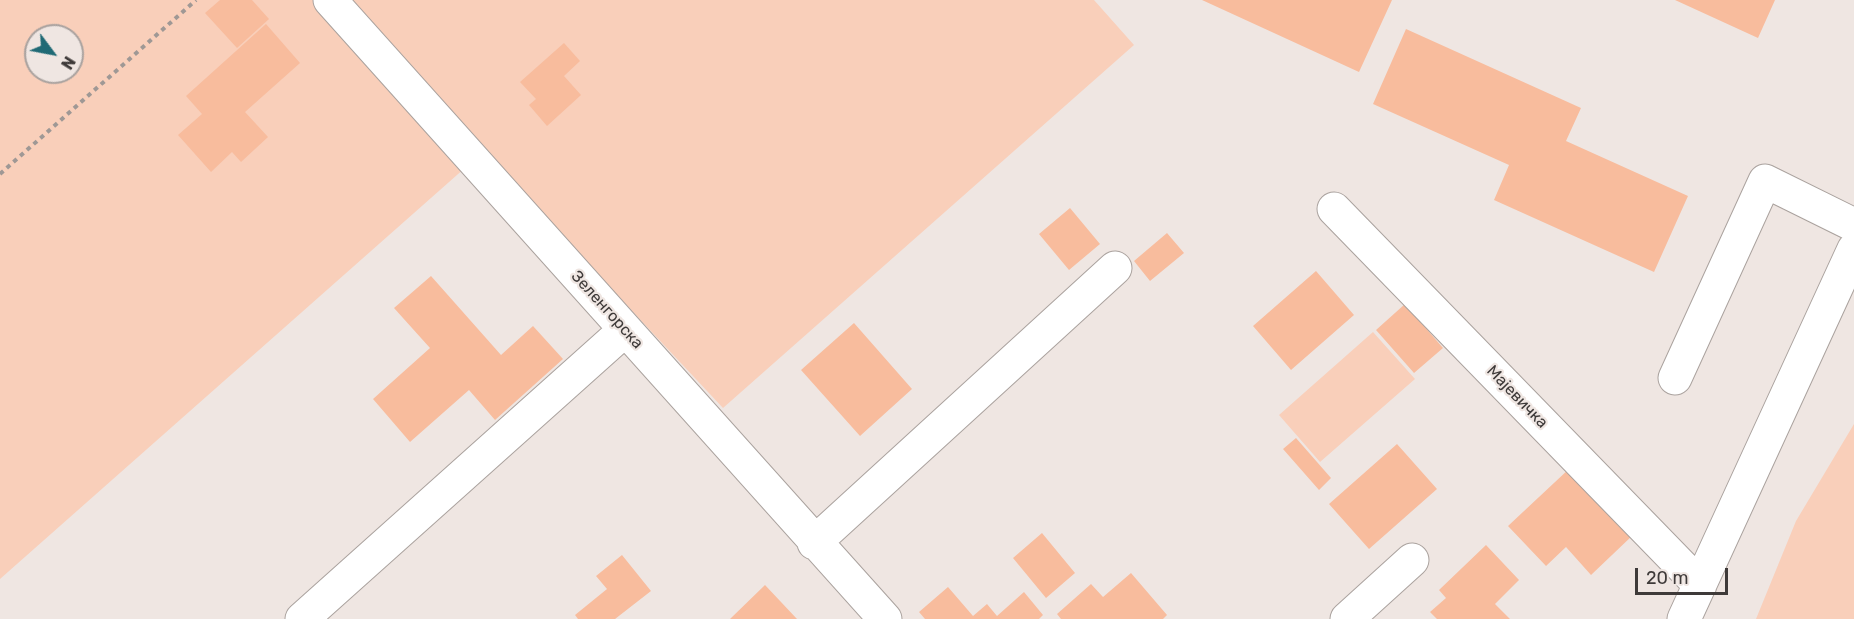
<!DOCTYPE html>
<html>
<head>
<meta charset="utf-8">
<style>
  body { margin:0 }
  #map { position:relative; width:1854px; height:619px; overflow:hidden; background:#efe6e2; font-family:Rubik,sans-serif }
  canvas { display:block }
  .north { position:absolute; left:24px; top:24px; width:60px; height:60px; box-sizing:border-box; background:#efe6e2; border:2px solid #a8a19e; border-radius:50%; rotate:122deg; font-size:16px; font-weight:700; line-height:24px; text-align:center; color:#3e3a39 }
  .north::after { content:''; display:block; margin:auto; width:21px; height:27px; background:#206a75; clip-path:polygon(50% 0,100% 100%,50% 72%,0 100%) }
  .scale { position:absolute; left:1635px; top:568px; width:93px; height:27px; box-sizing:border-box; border:3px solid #3e3a39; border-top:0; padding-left:8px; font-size:18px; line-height:21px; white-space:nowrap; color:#3e3a39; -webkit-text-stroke:4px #efe6e2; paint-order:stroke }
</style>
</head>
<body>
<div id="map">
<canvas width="1854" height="619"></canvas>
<div class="north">N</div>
<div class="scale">20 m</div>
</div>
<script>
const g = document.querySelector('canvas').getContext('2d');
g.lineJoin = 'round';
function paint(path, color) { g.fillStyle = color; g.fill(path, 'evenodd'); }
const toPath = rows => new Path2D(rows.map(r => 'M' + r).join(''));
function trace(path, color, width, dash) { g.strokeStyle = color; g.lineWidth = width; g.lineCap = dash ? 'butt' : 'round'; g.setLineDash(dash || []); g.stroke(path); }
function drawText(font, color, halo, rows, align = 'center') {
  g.font = font + ' Rubik,sans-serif'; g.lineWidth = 4.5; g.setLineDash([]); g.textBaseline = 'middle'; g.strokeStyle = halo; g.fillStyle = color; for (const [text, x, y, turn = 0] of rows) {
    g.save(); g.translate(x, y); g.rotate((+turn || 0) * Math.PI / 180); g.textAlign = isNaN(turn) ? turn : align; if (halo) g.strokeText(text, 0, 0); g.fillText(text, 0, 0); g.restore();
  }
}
const green = toPath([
  [0,0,1094,0,1134,45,723,408,483,152,0,579],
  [36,36,72,36,72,72,36,72],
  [1373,332,1415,379,1320,462,1279,415],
  [1854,424,1854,619,1756,619,1796,521]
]);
const building = toPath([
  [220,0,252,0,269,19,237,48,205,13],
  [1202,0,1392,0,1359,72],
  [1675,0,1775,0,1758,38],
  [266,24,300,63,245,112,268,137,241,162,232,152,211,172,178,135,202,114,186,96],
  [1406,29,1581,108,1566,141,1688,196,1654,272,1494,200,1509,165,1373,104],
  [564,43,580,61,564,76,581,95,547,126,529,105,536,99,520,82],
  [1070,208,1100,244,1069,270,1039,234],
  [1167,233,1184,253,1150,281,1134,261],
  [1316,271,1354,315,1291,370,1253,326],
  [431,276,501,355,533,326,563,359,495,420,469,390,410,442,373,399,430,348,394,308],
  [1405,304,1443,348,1414,373,1376,330],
  [854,323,912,389,860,436,801,370],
  [1296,438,1331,478,1319,490,1283,449],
  [1397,444,1437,489,1369,549,1329,504],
  [1570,468,1633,535,1591,575,1566,547,1546,566,1508,526],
  [1042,533,1075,573,1046,598,1013,558],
  [1486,545,1519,580,1495,604,1510,619,1437,619,1430,612,1446,598,1439,590],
  [622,555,651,591,615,619,578,619,575,615,607,589,596,576],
  [1131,573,1167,615,1163,619,1061,619,1057,614,1091,584,1103,597],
  [765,585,797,619,730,619],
  [948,587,973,616,987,604,997,616,1024,592,1043,615,1039,619,925,619,919,612]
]);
const path = toPath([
  [0,174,196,0]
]);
const minor = toPath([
  [330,0,885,619],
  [1334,209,1700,585],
  [1675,378,1765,181,1854,225],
  [814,543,1115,268],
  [302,619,625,330],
  [1347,619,1412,560],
  [1684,619,1854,249]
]);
const streetNames = [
  ["Зеленгорска",607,310,48],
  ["Мајевичка",1517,397,46]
];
paint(green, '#f9cfba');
paint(building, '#f8bc9d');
trace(minor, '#aaa29e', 35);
trace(path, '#9f9895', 4, [4.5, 4.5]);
trace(minor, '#fff', 33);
drawText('16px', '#3e3a39', '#efe6e2', streetNames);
</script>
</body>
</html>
